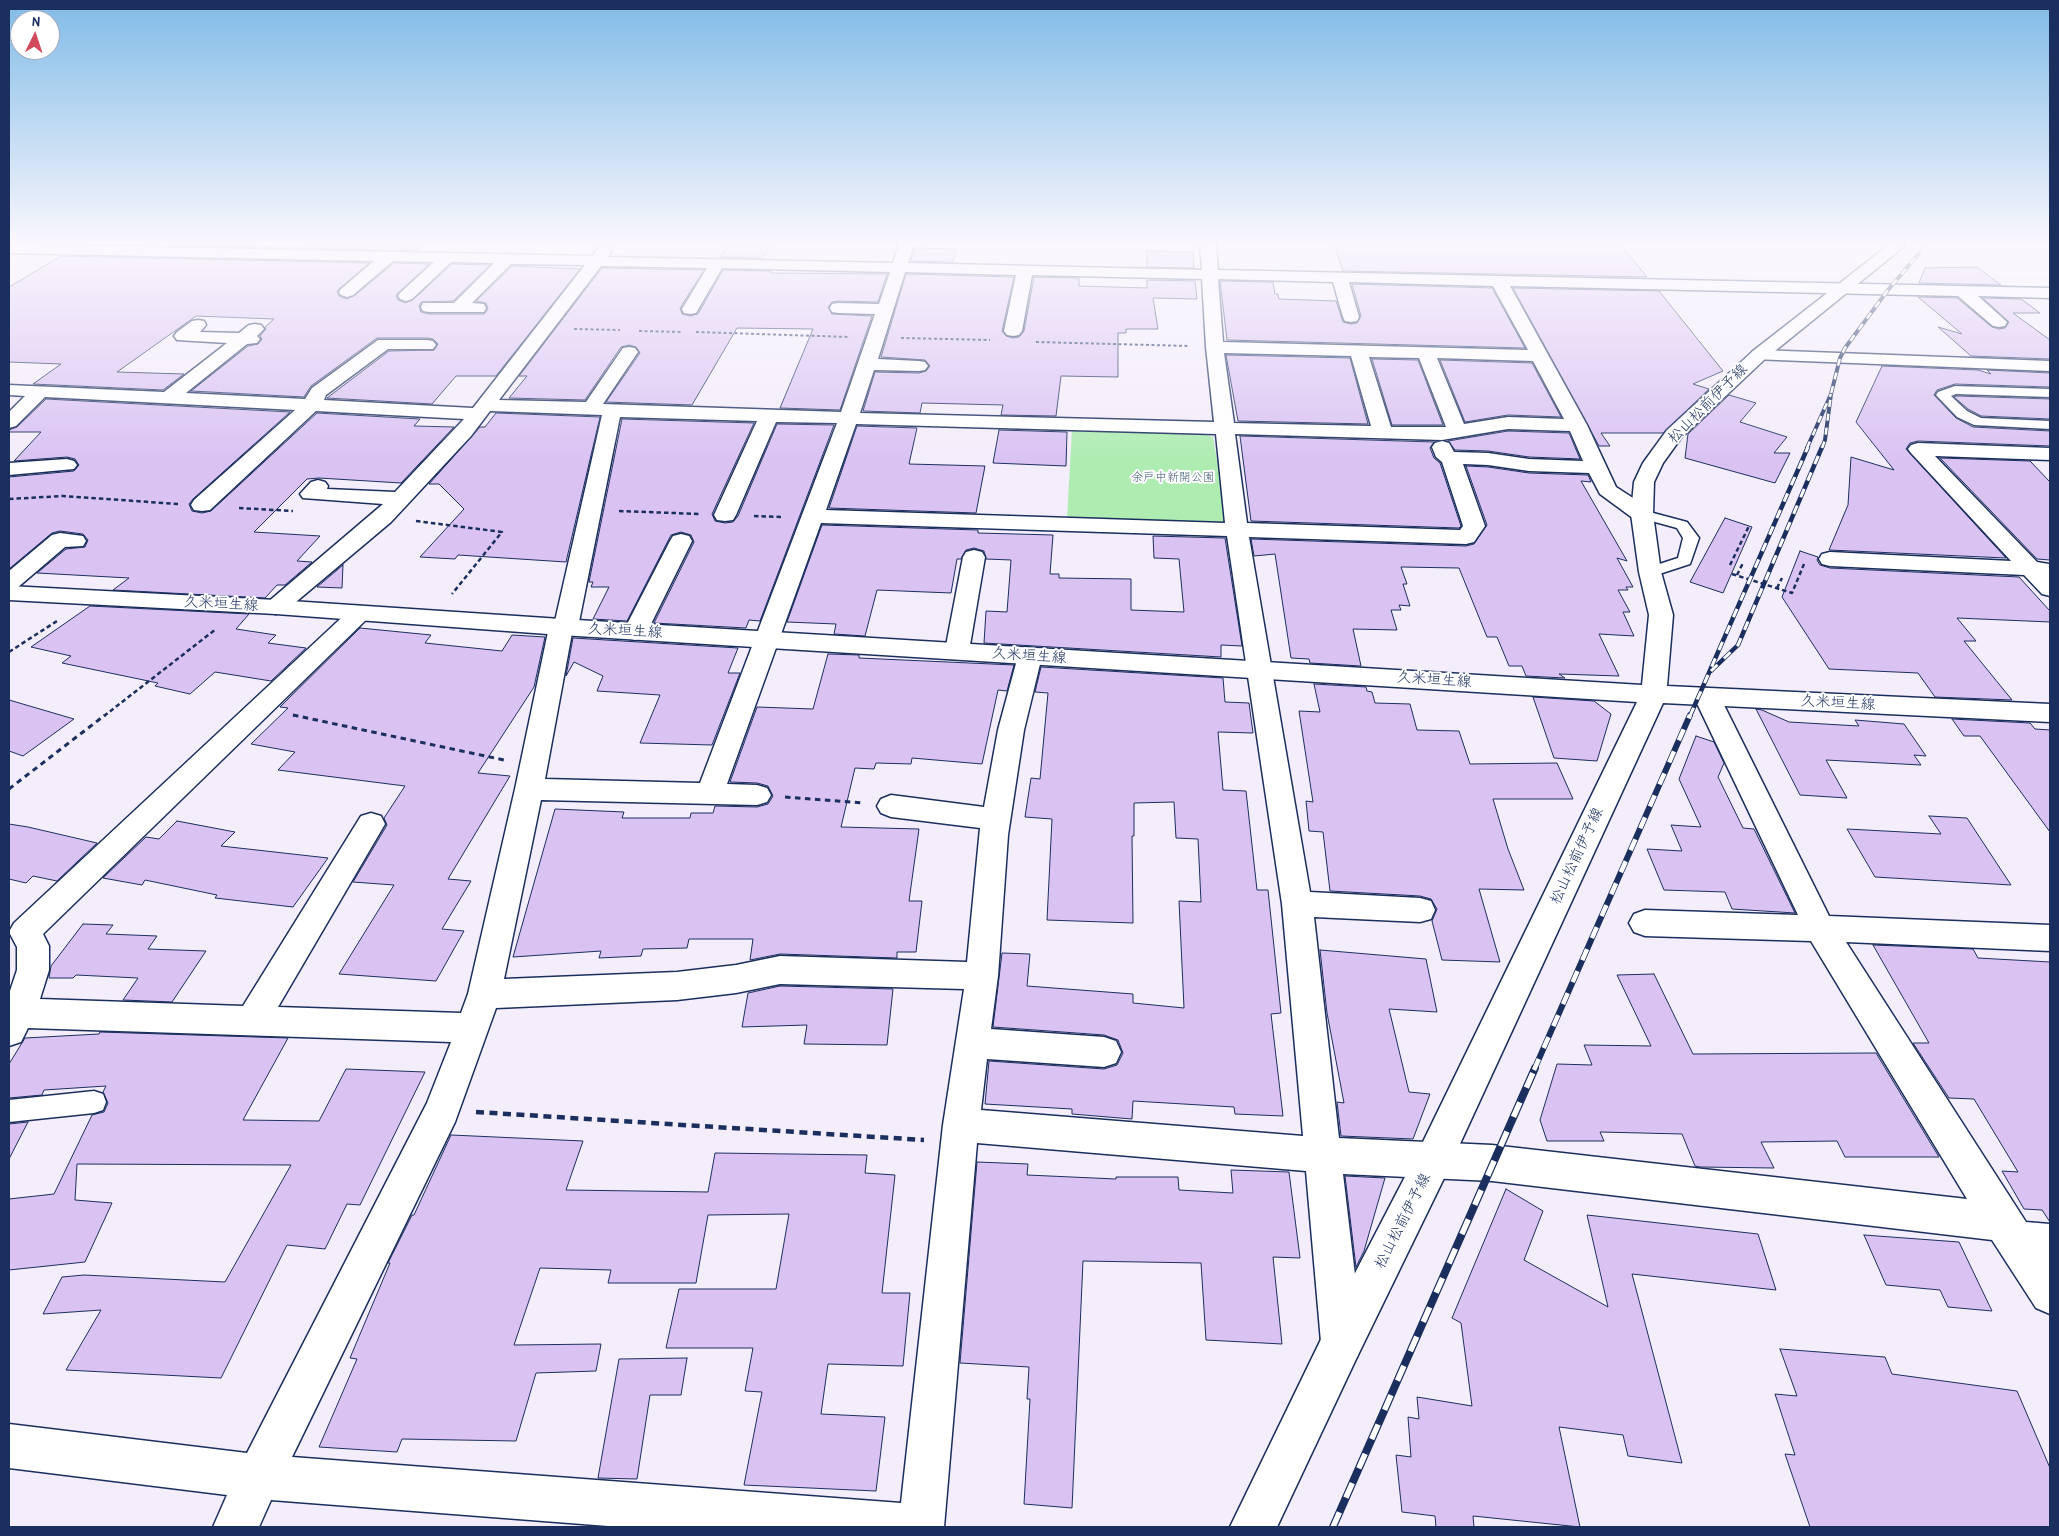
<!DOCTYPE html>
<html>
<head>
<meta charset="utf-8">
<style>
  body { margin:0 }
  #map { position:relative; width:2059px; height:1536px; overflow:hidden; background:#f4edfb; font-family:"Patrick Hand",sans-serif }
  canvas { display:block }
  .frame { position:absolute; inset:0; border:10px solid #1b2f5e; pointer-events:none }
  .north { position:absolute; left:10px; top:10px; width:50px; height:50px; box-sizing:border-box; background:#fff; border:1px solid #a4acbf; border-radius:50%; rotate:4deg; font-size:14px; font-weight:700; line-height:20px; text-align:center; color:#1b2f5e }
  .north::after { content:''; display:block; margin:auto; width:18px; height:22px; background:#d1495b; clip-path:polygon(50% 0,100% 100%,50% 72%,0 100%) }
</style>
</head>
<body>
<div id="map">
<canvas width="2059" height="1536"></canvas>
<div class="frame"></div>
<div class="north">N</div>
</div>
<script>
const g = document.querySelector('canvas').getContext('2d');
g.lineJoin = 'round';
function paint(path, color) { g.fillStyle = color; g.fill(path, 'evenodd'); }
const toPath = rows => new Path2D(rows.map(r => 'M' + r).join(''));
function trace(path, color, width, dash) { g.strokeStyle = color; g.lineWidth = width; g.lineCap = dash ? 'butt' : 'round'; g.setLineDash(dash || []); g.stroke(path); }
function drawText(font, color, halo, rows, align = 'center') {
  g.font = font + ' "Patrick Hand","Klee One",sans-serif'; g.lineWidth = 4; g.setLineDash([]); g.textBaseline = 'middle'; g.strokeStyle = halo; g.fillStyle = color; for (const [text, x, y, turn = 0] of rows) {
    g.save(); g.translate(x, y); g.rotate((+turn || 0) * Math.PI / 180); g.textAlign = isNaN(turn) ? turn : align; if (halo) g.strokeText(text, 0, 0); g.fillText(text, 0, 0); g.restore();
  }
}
const green = toPath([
  [1072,429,1200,433,1213,437,1227,520,1221,525,1067,520]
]);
const building = toPath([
  [173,244,424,244,417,251,171,245,173,244],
  [729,244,771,244,763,258,720,257,729,244],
  [1334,244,1620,244,1647,277,1343,271,1334,244],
  [915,248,957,249,953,262,911,261,915,248],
  [1147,251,1193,252,1194,268,1147,267,1147,251],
  [61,256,369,263,337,291,339,296,346,299,354,296,394,263,429,264,396,295,398,300,405,303,413,300,452,264,490,265,453,301,421,302,419,306,421,312,429,314,484,314,488,309,486,303,476,301,512,266,580,269,496,376,456,376,432,404,327,398,389,351,434,350,438,344,433,339,427,338,377,338,311,386,304,397,191,391,248,346,258,344,262,339,260,336,266,329,265,327,274,319,196,316,117,372,184,374,163,390,33,384,61,364,9,362,9,287,61,256],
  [1977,267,2001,285,1919,283,1925,268,1977,267],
  [602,268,704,270,680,308,682,314,690,316,698,314,723,270,771,271,770,273,887,274,878,302,838,301,832,302,828,307,832,314,872,316,840,410,780,408,813,329,737,328,692,405,606,402,640,353,636,347,629,345,621,347,585,400,509,398,527,376,519,376,602,268],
  [906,274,1014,277,1002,331,1006,336,1013,338,1019,337,1024,331,1034,277,1079,278,1079,286,1147,288,1147,280,1195,281,1197,299,1153,298,1158,329,1126,329,1126,333,1118,333,1118,377,1061,376,1056,416,1001,415,1003,405,922,403,920,413,863,411,875,372,919,373,926,371,930,366,925,360,881,357,906,274],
  [1220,281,1273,282,1275,294,1278,294,1279,299,1336,301,1343,322,1351,324,1357,323,1361,316,1352,284,1492,288,1525,348,1227,340,1220,281],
  [1513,288,1659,291,1723,371,1693,384,1709,389,1663,433,1601,433,1610,446,1599,446,1513,288],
  [1918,297,1957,298,1992,327,1999,329,2005,328,2009,322,1983,298,2021,299,2040,313,2013,313,2050,340,2050,359,1971,356,1938,327,1962,334,1918,297],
  [1226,355,1350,358,1368,424,1238,421,1226,355],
  [1372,359,1418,360,1443,425,1392,425,1372,359],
  [1440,360,1532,363,1561,417,1508,415,1465,422,1440,360],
  [1882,366,1978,370,1991,374,1987,370,2050,373,2050,387,1955,384,1937,390,1934,395,1956,418,1973,427,2050,431,2050,446,1918,441,1910,443,1906,449,2006,558,1829,550,1848,505,1851,457,1894,470,1856,422,1882,366],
  [1729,395,1756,403,1740,422,1787,437,1774,453,1790,453,1775,483,1685,458,1688,434,1729,395],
  [1956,396,2050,399,2050,419,1981,416,1968,409,1954,397,1956,396],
  [46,399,290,412,193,499,189,504,192,511,202,513,211,511,317,413,420,419,414,426,454,427,401,483,319,478,307,479,254,532,320,536,297,561,312,562,285,585,277,585,265,598,113,590,129,578,37,573,66,549,85,547,88,540,83,534,60,531,52,533,9,569,9,477,74,471,79,465,75,459,67,457,14,461,41,432,9,432,9,430,17,427,46,399],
  [496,413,600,417,566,562,458,555,455,559,420,557,464,509,439,484,429,484,480,427,485,427,496,413],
  [622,419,754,423,712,514,715,521,725,523,733,522,738,516,777,424,834,425,760,621,749,620,746,628,654,623,694,542,691,535,681,532,671,535,627,621,593,619,609,587,591,587,593,582,589,582,622,419],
  [857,426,917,428,909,464,985,466,976,513,829,508,857,426],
  [999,430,1067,432,1066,466,993,463,999,430],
  [1508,431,1569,433,1580,459,1529,457,1488,451,1455,450,1448,441,1508,431],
  [1240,436,1434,442,1430,448,1434,458,1440,463,1461,526,1459,528,1251,521,1240,436],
  [1940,458,2030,461,2050,482,2050,560,2037,559,1940,458],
  [1466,466,1488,467,1529,473,1588,475,1591,482,1581,481,1627,561,1617,558,1633,587,1626,587,1628,590,1618,590,1630,612,1623,612,1634,636,1599,634,1619,676,1559,674,1565,678,1526,676,1522,666,1509,666,1497,637,1487,637,1459,568,1401,567,1407,584,1403,584,1410,606,1399,605,1401,610,1391,610,1397,630,1353,629,1361,666,1310,663,1309,659,1291,658,1275,554,1254,556,1251,539,1466,546,1474,544,1487,525,1466,466],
  [1725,518,1752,527,1723,593,1690,582,1725,518],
  [822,525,978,530,978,533,1053,535,1050,574,1059,574,1059,578,1131,579,1131,610,1184,612,1179,559,1154,558,1153,536,1225,538,1242,646,1221,645,1221,657,984,643,986,611,1007,612,1011,560,986,559,984,551,974,548,966,550,961,559,957,559,951,593,877,590,865,636,834,634,836,624,787,622,822,525],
  [1800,551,1818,557,1817,560,1820,565,1830,568,2019,577,2050,611,2050,622,1957,618,1976,641,1964,641,2012,700,1935,697,1918,673,1829,669,1782,597,1800,551],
  [343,565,342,588,317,587,343,565],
  [90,606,249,614,236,629,276,635,268,643,306,648,271,681,215,672,190,694,155,686,158,683,62,663,71,656,31,647,90,606],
  [360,628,431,635,425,643,502,651,512,635,545,637,534,687,478,773,510,776,448,879,471,881,442,929,464,931,436,981,339,974,394,885,353,882,387,825,384,818,405,786,278,770,295,752,251,744,288,708,280,707,360,628],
  [573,638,738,648,728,673,740,673,712,745,640,743,660,695,597,691,603,676,574,662,566,676,573,638],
  [828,654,859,655,859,658,1014,665,1007,691,998,690,982,764,912,758,911,764,876,763,874,769,855,768,841,827,919,829,909,901,922,901,916,952,897,952,897,958,780,954,750,960,753,939,689,939,687,948,643,949,641,956,599,958,601,951,513,957,555,809,624,812,622,818,690,818,691,813,713,813,715,806,757,807,768,804,773,796,768,786,757,783,730,782,757,707,813,709,828,654],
  [1041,667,1223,678,1225,702,1249,703,1253,733,1218,732,1223,790,1246,791,1257,890,1268,890,1281,1013,1271,1014,1283,1116,1235,1114,1234,1107,1133,1101,1132,1119,1072,1114,1072,1109,985,1104,989,1061,1104,1069,1117,1065,1123,1053,1118,1040,1104,1035,993,1027,1002,953,1030,954,1027,986,1133,994,1133,1003,1184,1008,1179,901,1201,902,1198,839,1176,838,1174,802,1134,803,1134,836,1132,836,1133,923,1047,920,1052,819,1025,817,1031,778,1040,779,1048,693,1035,692,1041,667],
  [1314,684,1366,687,1367,691,1372,692,1375,703,1410,704,1417,730,1459,731,1470,764,1557,763,1573,799,1493,799,1508,849,1524,890,1479,889,1500,962,1442,960,1432,921,1437,909,1431,899,1420,896,1330,891,1323,832,1309,831,1306,801,1313,802,1299,711,1320,712,1314,684],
  [1533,697,1594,701,1611,714,1597,761,1554,758,1533,697],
  [9,700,74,719,23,756,9,751,9,700],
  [1756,709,1762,710,1789,722,1859,726,1855,720,1904,724,1926,756,1914,755,1921,765,1826,760,1847,798,1800,795,1756,709],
  [1952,719,2030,723,2035,729,2050,730,2050,832,1980,736,1964,736,1952,719],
  [1696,736,1714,742,1724,763,1718,777,1743,828,1754,829,1795,913,1732,909,1725,892,1664,890,1647,849,1682,851,1671,825,1701,827,1679,779,1696,736],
  [1929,816,1967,818,2011,885,1875,877,1847,829,1941,834,1929,816],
  [177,821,235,832,221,846,328,858,293,907,215,898,217,895,145,880,142,885,103,878,146,837,159,839,177,821],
  [9,824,28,827,97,843,57,881,33,876,26,883,9,879,9,824],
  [83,924,113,925,106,934,157,936,148,949,206,951,172,1002,123,1000,138,978,76,975,73,978,49,978,51,966,83,924],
  [1873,945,1973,949,1978,958,2050,962,2050,1222,2042,1210,2024,1209,2002,1171,2018,1172,1974,1099,1949,1098,1913,1043,1929,1043,1873,945],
  [1320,950,1426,959,1437,1012,1389,1009,1409,1092,1430,1094,1413,1139,1341,1136,1337,1102,1344,1103,1327,1013,1320,950],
  [1654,974,1693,1054,1876,1053,1939,1157,1845,1157,1837,1141,1761,1142,1774,1168,1700,1167,1695,1166,1682,1134,1600,1132,1604,1141,1547,1141,1540,1120,1557,1064,1592,1065,1584,1045,1651,1046,1617,975,1654,974],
  [780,986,893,989,887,1045,804,1044,807,1025,742,1027,748,993,780,986],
  [100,1032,288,1038,243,1120,319,1121,346,1069,425,1072,360,1205,347,1204,325,1249,287,1245,221,1378,66,1370,101,1310,43,1314,62,1277,84,1275,225,1282,291,1165,77,1164,75,1200,112,1203,85,1262,9,1270,9,1199,54,1194,92,1115,104,1112,108,1103,103,1092,106,1086,44,1090,42,1095,9,1098,9,1064,25,1038,99,1034,100,1032],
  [28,1122,9,1159,9,1124,28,1122],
  [451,1135,583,1141,566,1190,708,1192,715,1153,867,1155,865,1173,895,1175,882,1293,910,1293,903,1366,828,1364,821,1414,885,1417,876,1491,744,1485,762,1392,745,1391,753,1348,666,1348,679,1289,776,1289,789,1214,708,1215,696,1283,608,1283,611,1270,540,1268,514,1345,601,1344,596,1371,536,1373,516,1441,402,1439,397,1452,319,1447,357,1359,350,1358,390,1263,388,1263,412,1215,414,1215,451,1135],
  [977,1162,1028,1164,1027,1175,1116,1179,1116,1177,1178,1177,1179,1190,1233,1193,1231,1170,1289,1172,1300,1258,1273,1257,1282,1344,1206,1340,1201,1263,1083,1261,1072,1508,1024,1504,1030,1399,1027,1399,1029,1367,960,1363,977,1162],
  [1345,1176,1385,1178,1364,1251,1356,1267,1345,1176],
  [1506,1189,1543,1211,1524,1260,1608,1307,1587,1215,1758,1234,1776,1290,1632,1274,1682,1463,1628,1456,1623,1435,1559,1427,1580,1527,1473,1516,1474,1527,1436,1527,1435,1516,1402,1512,1396,1455,1411,1457,1408,1417,1419,1419,1417,1397,1472,1406,1461,1323,1452,1318,1506,1189],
  [1864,1235,1959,1242,1992,1311,1948,1307,1940,1290,1886,1285,1864,1235],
  [1780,1349,1885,1357,1892,1374,2017,1391,2050,1468,2050,1527,1810,1527,1785,1454,1795,1455,1775,1394,1797,1396,1780,1349],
  [687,1358,681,1395,650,1395,637,1479,598,1478,619,1359,687,1358]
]);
const pathFar3 = toPath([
  [574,329,620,330],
  [639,331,683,332],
  [696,332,850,337],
  [901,338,990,340],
  [1036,342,1190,346]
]);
const pathFar2 = toPath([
  [9,499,63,496,178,504],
  [239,508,293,511],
  [619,511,700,514],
  [754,516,783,517],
  [416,521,502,532,452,594],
  [1730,565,1749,526],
  [1732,574,1792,593,1804,564],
  [1737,575,1743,563],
  [1777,588,1782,578],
  [9,652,57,621],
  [293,715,297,716],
  [104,716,216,629]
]);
const pathFar1 = toPath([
  [293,715,504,760],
  [9,789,105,715],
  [785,797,863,803]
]);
const path = toPath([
  [476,1112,924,1140]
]);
const lane = toPath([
  [1955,386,2050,389,2050,397,1956,394,1951,396,1967,411,1981,418,2050,421,2050,429,1974,425,1957,417,1936,395,1938,392,1955,386],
  [1642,510,1687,522,1699,538,1690,564,1650,577,1644,575,1642,572,1644,569,1678,558,1683,538,1677,528,1637,517,1635,514,1637,511,1642,510],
  [94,1091,103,1094,106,1102,103,1110,94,1113,9,1122,9,1100,94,1091]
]);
const street = toPath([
  [9,244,592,256,599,248,604,246,609,248,612,251,608,257,893,263,899,244,914,244,908,263,1202,270,1200,244,1216,244,1218,270,2050,288,2050,298,1978,296,2007,322,2005,326,1999,327,1993,326,1958,296,1510,286,1587,425,1616,487,1650,509,1653,514,1650,519,1642,520,1634,519,1600,494,1589,473,1529,471,1488,465,1463,464,1485,526,1474,542,1466,544,1249,537,1310,892,1420,898,1431,901,1435,910,1431,919,1420,922,1314,917,1339,1138,1492,1145,1967,1199,1811,941,1645,936,1634,932,1629,923,1634,914,1645,910,1798,915,1694,697,1698,691,1707,688,1716,691,1720,697,1829,916,2050,925,2050,951,1846,942,2026,1222,2050,1224,2050,1314,2036,1308,1992,1240,1492,1181,1343,1174,1363,1342,1357,1357,1342,1363,1327,1357,1321,1342,1306,1171,977,1143,944,1527,621,1527,271,1500,259,1527,213,1527,227,1495,9,1468,9,1424,247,1453,427,1103,451,1042,28,1028,21,1042,9,1046,9,994,17,970,17,947,9,932,14,923,352,608,360,606,368,608,372,613,368,618,43,934,49,946,49,970,40,999,243,1006,361,816,371,813,381,816,385,824,278,1007,461,1013,468,994,515,789,549,627,555,621,602,415,490,411,471,436,391,522,284,612,276,614,268,612,264,607,268,602,383,504,303,498,300,494,311,482,318,480,325,482,328,486,327,489,395,492,464,419,316,411,210,510,202,511,194,510,191,505,194,500,295,410,45,397,16,426,9,428,9,412,25,396,9,395,9,385,164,392,227,343,177,340,174,336,177,332,192,321,198,320,204,321,206,325,200,332,239,333,249,325,255,324,261,325,264,329,257,336,260,339,257,343,247,344,186,393,305,399,312,388,378,340,427,340,433,341,436,345,433,349,388,349,326,395,324,400,473,408,585,265,511,264,472,303,484,304,486,308,484,312,429,312,423,311,421,307,423,303,454,303,494,263,451,262,412,299,406,301,400,299,398,296,400,293,434,262,393,261,353,295,347,297,341,295,339,292,341,289,374,261,9,253,9,244],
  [601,266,707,268,682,309,684,313,690,314,696,313,722,268,890,272,879,304,838,303,832,304,830,308,832,312,838,313,875,314,841,412,603,404,638,352,635,348,629,347,623,348,586,402,499,400,601,266],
  [905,272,1016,275,1004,331,1007,335,1013,336,1019,335,1022,331,1032,275,1202,279,1206,347,1214,422,860,413,874,370,919,371,925,370,928,366,925,362,919,361,878,359,905,272],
  [1218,279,1333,282,1343,317,1345,321,1351,322,1357,321,1359,317,1349,282,1493,286,1528,350,1223,342,1218,279],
  [1224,353,1351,356,1371,426,1234,423,1224,353],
  [1369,357,1419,358,1446,427,1391,427,1369,357],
  [1437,358,1533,361,1564,419,1508,417,1464,424,1437,358],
  [620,417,757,421,714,515,717,520,725,521,733,520,736,515,776,422,837,423,700,783,545,779,572,633,578,627,620,417],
  [856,424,1216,434,1225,523,826,510,856,424],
  [1508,429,1570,431,1583,461,1529,459,1488,453,1454,452,1449,443,1442,441,1435,443,1432,447,1436,457,1442,462,1463,526,1460,530,1247,523,1235,434,1442,440,1508,429],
  [821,523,1227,536,1282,904,1303,1136,981,1110,987,1059,1104,1067,1116,1063,1121,1052,1116,1041,1104,1037,991,1029,998,976,1008,835,1024,730,1042,656,1039,650,1030,648,1021,650,1018,656,998,730,984,807,891,795,881,799,877,806,881,813,891,817,980,828,967,962,780,956,736,965,677,972,504,979,541,800,757,805,767,802,771,795,767,788,757,785,727,784,821,523],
  [780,984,964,989,943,1125,901,1503,292,1457,455,1122,496,1008,677,1000,736,993,780,984],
  [1759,350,2050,361,2050,371,1753,359,1750,355,1753,351,1759,350],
  [1918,443,2050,448,2050,460,1935,456,2037,562,2049,564,2050,596,2042,594,2024,575,1830,566,1822,564,1819,559,1822,554,1830,552,2011,561,1911,453,1908,449,1911,445,1918,443],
  [67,459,74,461,77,465,74,469,9,475,9,463,67,459],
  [60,533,83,536,86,541,83,546,65,547,17,588,9,590,9,571,52,535,60,533],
  [681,534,689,536,692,541,647,632,644,637,635,640,626,637,623,632,670,541,673,536,681,534],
  [974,550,982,552,985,557,969,651,966,657,957,659,948,657,945,651,963,557,966,552,974,550]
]);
const secondary = toPath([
  [1890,244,1907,244,1765,359,1681,438,1663,463,1654,482,1653,514,1661,572,1673,615,1667,686,2050,704,2050,722,1663,703,1447,1172,1357,1357,1277,1527,1230,1527,1327,1327,1421,1146,1637,702,561,635,276,614,9,600,9,586,276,600,561,619,1642,685,1649,615,1639,572,1631,514,1634,482,1643,463,1667,430,1753,351,1890,244]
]);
const railFar3 = toPath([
  [1807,448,1831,394],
  [1822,448,1825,440,1831,394,1840,358,1845,348,1888,290,1927,244]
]);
const railFar2 = toPath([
  [1711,671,1738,645,1822,447],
  [1690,716,1808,447]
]);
const railFar1 = toPath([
  [1534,1070,1690,715]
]);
const rail = toPath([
  [1333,1527,1535,1068]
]);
const farParknames = [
  ["余戸中新開公園",1173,478]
];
const streetNames = [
  ["松山松前伊予線",1708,404,-45],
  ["久米垣生線",221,604,3],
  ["久米垣生線",625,631,3],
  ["久米垣生線",1029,656,4],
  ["久米垣生線",1434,680,4],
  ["久米垣生線",1838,703,3],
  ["松山松前伊予線",1577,856,-65],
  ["松山松前伊予線",1403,1221,-63]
];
paint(green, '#afecb2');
paint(building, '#dac3f3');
trace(building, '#1b2f5e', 1);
trace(lane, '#1b2f5e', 3);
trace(street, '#1b2f5e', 3);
trace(secondary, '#1b2f5e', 3);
trace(pathFar3, '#1b2f5e', 2, [3, 2.5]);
trace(pathFar2, '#1b2f5e', 2.5, [4.5, 3]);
trace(pathFar1, '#1b2f5e', 3, [5.5, 4.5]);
trace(path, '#1b2f5e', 4.5, [8, 5.5]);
paint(lane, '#fff');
paint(street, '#fff');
paint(secondary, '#fff');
trace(railFar3, '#1b2f5e', 4);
trace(railFar2, '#1b2f5e', 4.5);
trace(railFar1, '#1b2f5e', 6);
trace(rail, '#1b2f5e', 8);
trace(railFar3, '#fff', 2.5, [7]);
trace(railFar2, '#fff', 3, [9]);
trace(railFar1, '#fff', 4.5, [12]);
trace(rail, '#fff', 5.5, [16]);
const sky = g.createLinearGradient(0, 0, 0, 459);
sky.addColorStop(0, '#80bbe7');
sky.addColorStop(0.53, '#faf7fd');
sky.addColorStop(1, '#faf7fd00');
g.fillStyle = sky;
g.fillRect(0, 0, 2059, 459);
drawText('12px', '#405e73', '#fff', farParknames);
drawText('15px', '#1b2f5e', '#fff', streetNames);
</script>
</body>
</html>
